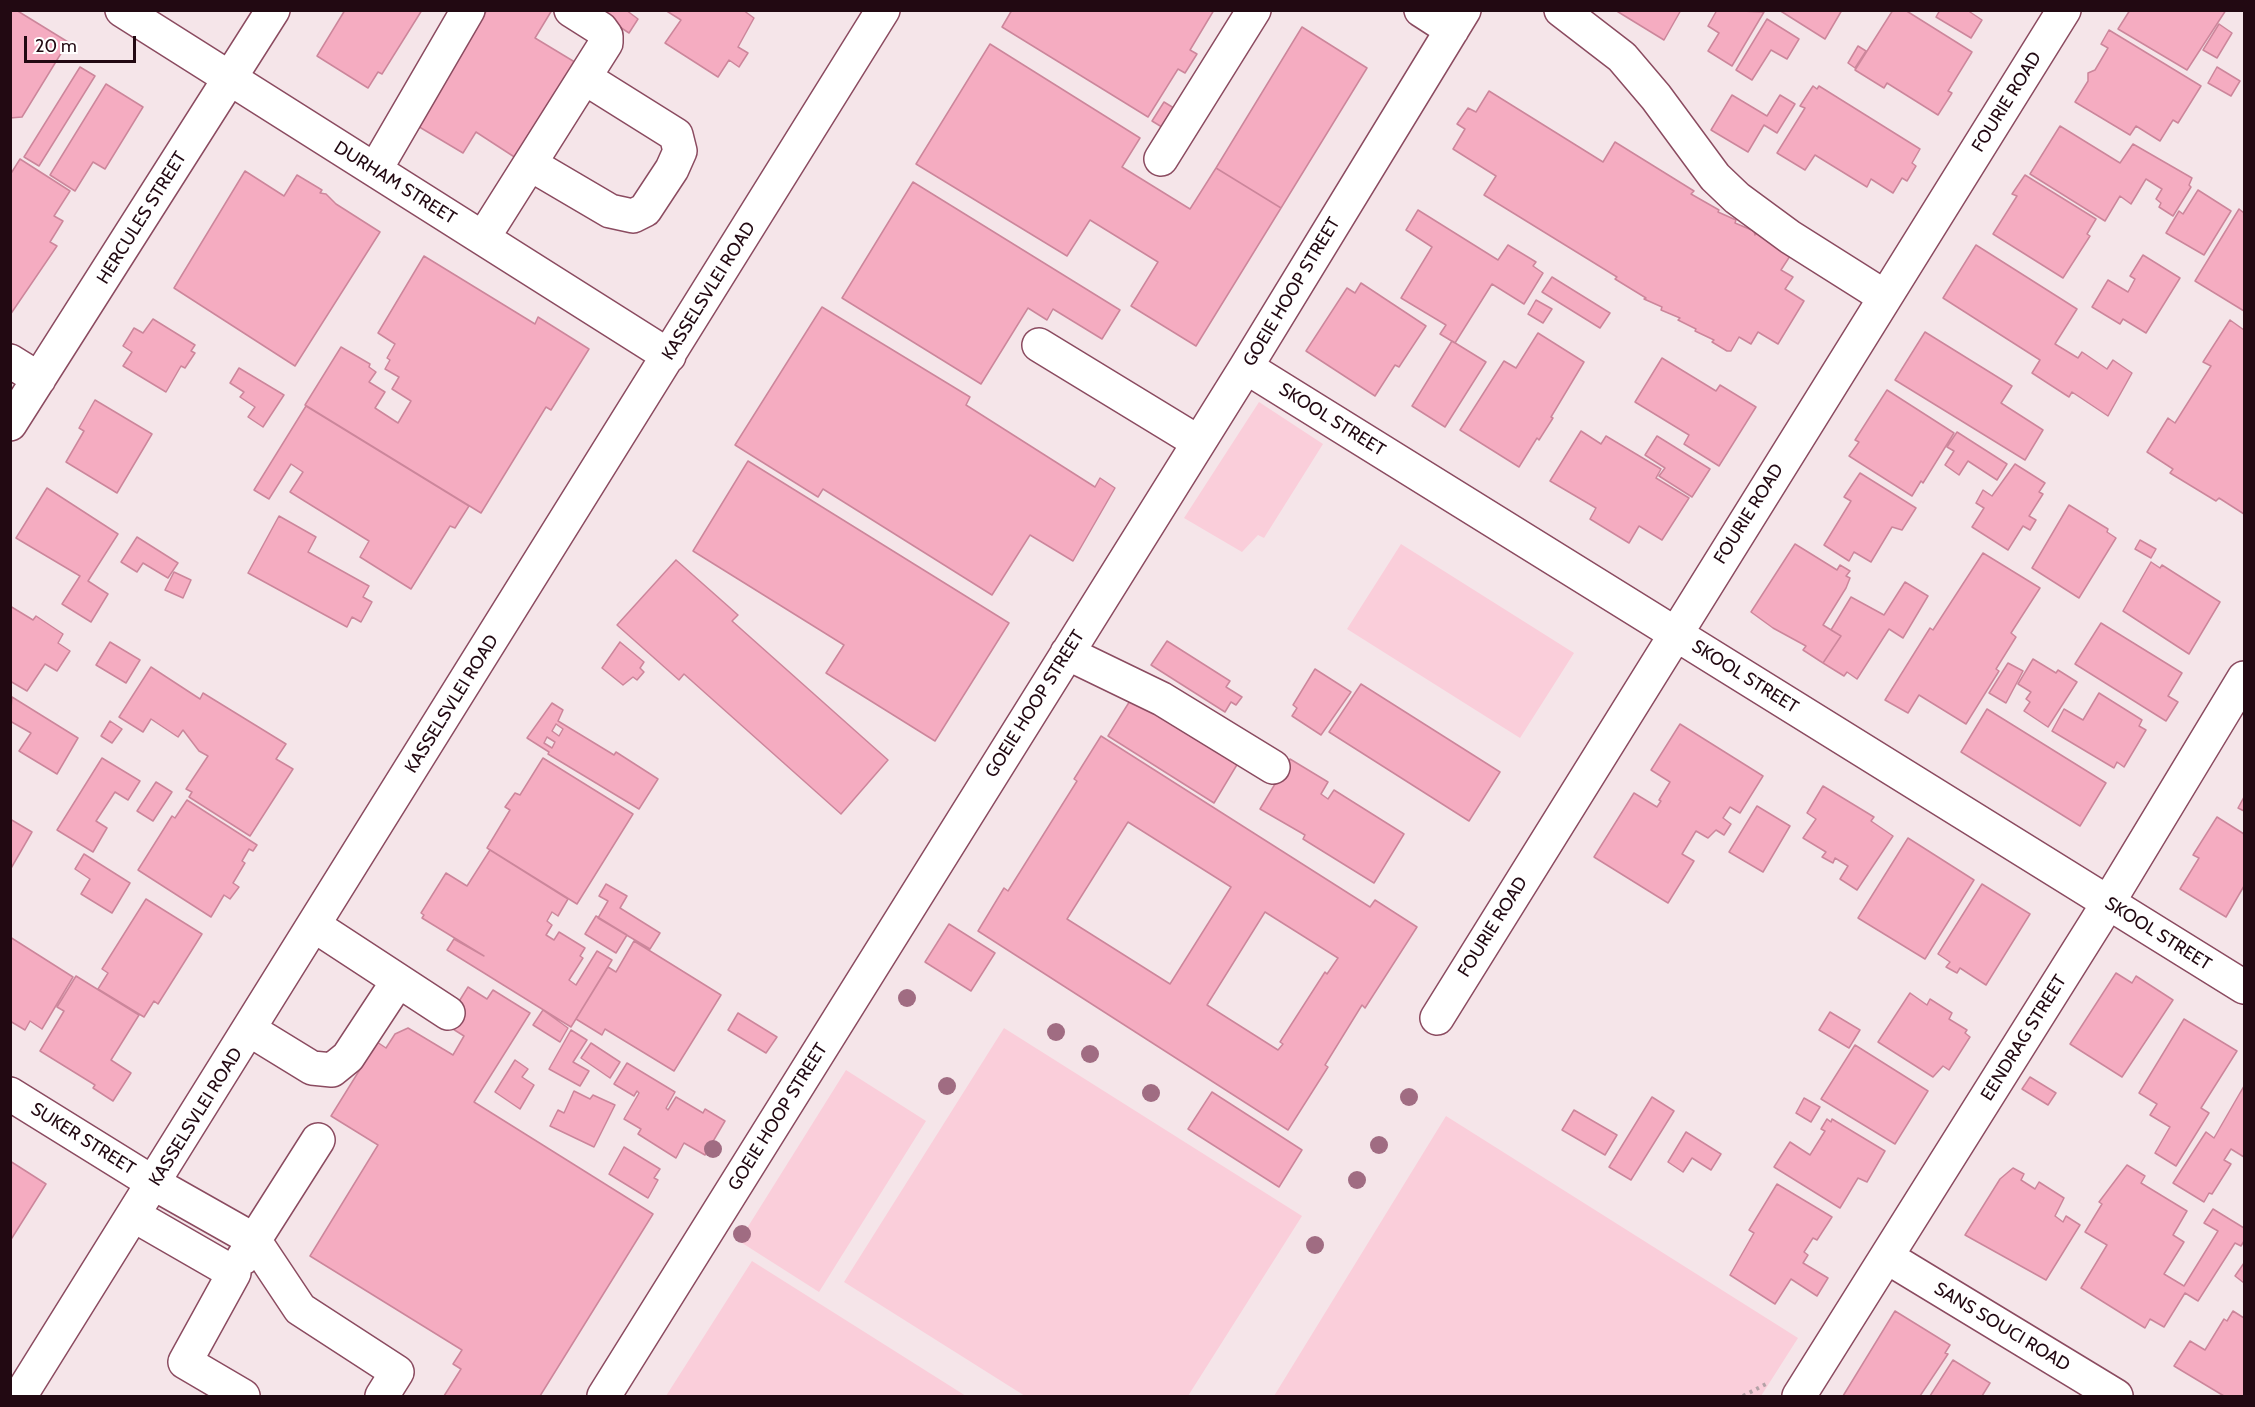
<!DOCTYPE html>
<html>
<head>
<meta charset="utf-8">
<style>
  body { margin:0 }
  #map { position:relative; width:2255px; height:1407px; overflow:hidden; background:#f5e5e9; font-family:Cabin,sans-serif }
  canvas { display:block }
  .frame { position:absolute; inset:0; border:12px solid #220912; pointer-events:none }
  .scale { position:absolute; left:24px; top:36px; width:112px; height:27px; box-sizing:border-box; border:3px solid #220912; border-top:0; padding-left:8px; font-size:18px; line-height:21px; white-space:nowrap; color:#220912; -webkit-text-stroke:4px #fff; paint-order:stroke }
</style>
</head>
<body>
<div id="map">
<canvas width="2255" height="1407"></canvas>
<div class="frame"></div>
<div class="scale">20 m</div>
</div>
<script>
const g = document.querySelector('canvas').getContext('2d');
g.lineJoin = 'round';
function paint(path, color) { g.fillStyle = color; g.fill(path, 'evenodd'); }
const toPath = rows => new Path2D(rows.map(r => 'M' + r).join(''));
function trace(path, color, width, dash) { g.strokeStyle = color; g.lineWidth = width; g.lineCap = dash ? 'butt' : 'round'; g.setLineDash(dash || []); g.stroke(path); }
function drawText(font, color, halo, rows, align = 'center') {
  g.font = font + ' Cabin,sans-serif'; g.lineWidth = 6; g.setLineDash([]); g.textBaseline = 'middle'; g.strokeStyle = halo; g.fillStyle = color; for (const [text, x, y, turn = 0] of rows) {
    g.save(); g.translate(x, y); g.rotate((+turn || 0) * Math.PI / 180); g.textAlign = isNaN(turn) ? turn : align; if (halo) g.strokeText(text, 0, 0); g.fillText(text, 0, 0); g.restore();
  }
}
const green = toPath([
  [1259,402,1323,444,1264,538,1258,535,1242,552,1184,518],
  [1401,544,1574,653,1520,738,1347,629],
  [1004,1028,1302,1216,1188,1396,1025,1396,844,1282],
  [846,1070,926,1121,819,1292,739,1241],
  [1446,1116,1798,1338,1761,1396,1274,1396],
  [752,1261,966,1396,666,1396]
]);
const building = toPath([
  [10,10,16,10,68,42,22,117,10,118,10,10],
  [345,10,422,10,382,74,378,72,368,88,317,56,345,10],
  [487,10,552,10,535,38,578,64,519,160,476,132,463,153,416,125,487,10],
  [594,10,626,10,638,19,629,33,594,10],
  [665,10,743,10,754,18,738,47,748,53,739,67,729,60,718,77,665,43,681,20,665,10],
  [1012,10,1214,10,1190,50,1197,54,1185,73,1178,69,1148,117,1002,27,1012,10],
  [1615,10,1681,10,1664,40,1615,10],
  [1717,10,1764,12,1732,66,1708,51,1719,33,1708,26,1717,10],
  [1779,10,1842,10,1825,39,1779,10],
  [1893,10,1905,10,1972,52,1948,91,1952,93,1938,115,1887,83,1884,88,1855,70,1893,10],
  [1940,10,1967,10,1982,20,1971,38,1936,17,1940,10],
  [2130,10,2226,10,2187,70,2118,29,2130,10],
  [1767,19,1799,39,1787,59,1771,50,1752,80,1736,70,1767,19],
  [2219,24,2232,33,2217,58,2203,50,2219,24],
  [1302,27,1367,68,1281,208,1216,168,1302,27],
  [2109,30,2201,86,2178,123,2173,120,2160,141,2136,126,2130,135,2075,102,2088,81,2088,73,2095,70,2108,48,2101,44,2109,30],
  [990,44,1140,138,1122,167,1190,209,1216,168,1281,208,1196,346,1131,306,1158,262,1090,220,1067,256,916,164,990,44],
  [1858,46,1866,51,1855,68,1848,63,1858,46],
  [80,67,95,76,39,166,24,157,80,67],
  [2217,67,2240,81,2231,96,2208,83,2217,67],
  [106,84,143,107,105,169,93,162,75,191,50,175,106,84],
  [1813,86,1817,89,1819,86,1920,149,1912,163,1916,166,1907,181,1902,178,1893,193,1871,179,1867,187,1815,155,1805,170,1777,153,1805,108,1800,106,1813,86],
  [1489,91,1603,162,1615,142,1694,191,1691,194,1719,210,1718,212,1736,220,1735,223,1754,231,1755,235,1756,233,1790,256,1781,270,1793,277,1785,289,1804,301,1778,344,1758,332,1751,344,1739,337,1731,351,1727,351,1712,342,1714,340,1695,331,1696,329,1678,320,1680,318,1661,310,1662,307,1644,299,1646,298,1615,279,1617,277,1484,195,1496,176,1453,149,1465,129,1457,124,1468,108,1476,112,1489,91],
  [1732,95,1767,116,1780,95,1795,104,1777,133,1764,125,1748,152,1711,130,1732,95],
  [1164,102,1182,113,1170,132,1152,121,1164,102],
  [2060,126,2120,163,2133,144,2192,178,2189,185,2191,187,2173,216,2159,207,2161,203,2156,199,2162,189,2146,179,2131,204,2120,196,2105,221,2030,174,2060,126],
  [20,159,70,191,54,216,63,221,50,242,57,246,10,315,10,175,20,159],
  [245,171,284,196,297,175,322,190,320,193,326,194,336,204,380,232,295,366,174,288,245,171],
  [2025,175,2096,219,2087,234,2090,236,2063,278,1993,234,2017,196,2012,194,2025,175],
  [913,182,1120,310,1102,339,1053,309,1047,320,1028,308,981,384,842,298,913,182],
  [2198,190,2231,211,2204,255,2166,233,2179,211,2183,214,2198,190],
  [2239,209,2244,213,2244,311,2195,281,2239,209],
  [1418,210,1498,260,1508,245,1536,262,1533,266,1543,273,1524,304,1492,284,1455,343,1440,334,1446,325,1401,298,1432,247,1406,230,1418,210],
  [1976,245,2077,309,2055,344,2078,358,2082,352,2107,369,2113,360,2132,373,2108,416,2072,392,2069,397,2032,373,2040,360,1943,298,1976,245],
  [2143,255,2180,278,2146,333,2123,319,2120,324,2092,307,2108,280,2128,292,2135,279,2130,276,2143,255],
  [424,256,535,324,538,317,589,349,551,410,546,407,481,513,305,405,341,347,370,364,369,367,376,372,369,382,385,392,375,408,398,423,411,401,392,389,399,377,385,369,390,360,387,358,395,344,378,333,424,256],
  [1552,277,1610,313,1600,328,1542,292,1552,277],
  [1361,283,1426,326,1399,367,1395,365,1375,396,1306,351,1347,288,1355,293,1361,283],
  [1536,300,1552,309,1543,323,1528,314,1536,300],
  [822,307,970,397,966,405,1095,487,1100,478,1115,488,1073,561,1030,535,992,595,823,489,818,497,735,445,822,307],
  [153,319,195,345,191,351,195,353,185,368,181,366,166,392,123,366,132,352,123,346,134,328,143,333,153,319],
  [2230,320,2244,330,2244,514,2219,498,2216,501,2170,473,2173,469,2147,452,2168,418,2175,423,2211,366,2203,362,2230,320],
  [1925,332,2012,386,2001,403,2043,430,2025,460,1895,380,1925,332],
  [1538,333,1584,362,1551,417,1553,418,1539,440,1537,438,1519,467,1460,430,1504,361,1516,368,1538,333],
  [1452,341,1486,362,1445,427,1412,406,1452,341],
  [1662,358,1716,391,1720,385,1756,407,1719,466,1684,444,1689,435,1635,402,1662,358],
  [239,368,284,395,263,427,248,417,255,407,240,397,244,392,230,383,239,368],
  [1887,390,1954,433,1923,483,1921,481,1912,496,1849,456,1859,442,1855,440,1887,390],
  [95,400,152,434,117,493,66,462,84,431,79,428,95,400],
  [306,406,469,506,455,528,450,526,411,589,360,557,369,541,290,492,303,472,291,464,269,499,254,490,306,406],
  [1581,431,1601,444,1606,436,1661,469,1656,478,1689,498,1662,540,1639,526,1629,543,1590,519,1596,508,1550,481,1581,431],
  [1957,432,2007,464,1997,480,1968,461,1959,475,1945,465,1954,451,1947,447,1957,432],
  [1657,436,1710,469,1692,497,1659,476,1665,468,1645,455,1657,436],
  [748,461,1009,623,935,741,826,673,844,645,693,551,748,461],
  [2015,464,2045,483,2039,492,2043,494,2029,516,2036,520,2030,530,2023,526,2008,550,1972,527,1984,508,1976,503,1983,490,1992,496,2015,464],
  [1860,473,1916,508,1902,530,1892,527,1871,562,1854,552,1849,561,1824,545,1851,501,1844,497,1860,473],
  [47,488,118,534,88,581,108,594,91,622,62,604,80,576,16,538,47,488],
  [2069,505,2108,529,2107,532,2116,538,2079,598,2032,568,2069,505],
  [279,516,316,537,308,552,369,586,363,597,372,602,361,622,352,617,347,627,248,573,279,516],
  [137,537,178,563,168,578,143,563,137,572,121,562,137,537],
  [2140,540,2156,549,2151,558,2135,549,2140,540],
  [1795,544,1837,570,1840,565,1850,571,1846,576,1850,578,1846,588,1823,625,1841,636,1823,663,1803,650,1806,646,1773,628,1751,612,1795,544],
  [1983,553,2040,588,2011,633,2016,637,1996,669,1999,671,1966,724,1919,695,1908,713,1885,700,1930,628,1933,630,1983,553],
  [676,560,738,615,732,621,888,760,841,814,684,674,679,680,617,625,676,560],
  [2151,562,2160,568,2162,565,2220,602,2189,654,2123,611,2151,562],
  [174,572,191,580,183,598,165,590,174,572],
  [1905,582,1928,596,1903,638,1889,629,1857,679,1847,672,1844,676,1823,663,1841,636,1831,630,1851,597,1884,615,1905,582],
  [10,606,33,620,36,616,63,634,58,643,70,651,57,671,45,664,27,691,10,681,10,606],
  [2101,623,2182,673,2168,696,2178,702,2166,721,2075,664,2101,623],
  [1167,641,1230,681,1226,687,1242,697,1236,705,1231,702,1225,712,1151,665,1167,641],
  [110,642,140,660,126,683,96,665,110,642],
  [620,642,644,662,640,668,644,672,637,680,633,677,623,685,602,668,620,642],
  [2033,659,2056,673,2058,670,2077,682,2048,727,2024,711,2030,702,2026,699,2031,692,2018,684,2033,659],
  [2008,663,2023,671,2006,703,1989,693,2008,663],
  [151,667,200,699,203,693,286,744,276,759,293,769,250,836,189,797,192,792,186,789,208,756,199,751,183,730,178,737,151,719,143,732,119,717,151,667],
  [1315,669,1351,692,1321,735,1292,716,1297,708,1293,705,1315,669],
  [1361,684,1500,772,1469,821,1329,732,1361,684],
  [2099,693,2142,720,2139,726,2146,730,2124,767,2117,762,2114,768,2052,731,2064,709,2083,720,2099,693],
  [1133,696,1238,763,1214,803,1108,736,1133,696],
  [12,697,78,738,57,774,19,751,31,733,10,721,12,697],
  [552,703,563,710,558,721,614,755,616,752,658,779,639,809,548,754,549,752,527,738,552,703],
  [556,724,563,729,559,736,552,731,556,724],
  [547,737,555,742,552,748,544,743,547,737],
  [1987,709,2106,783,2080,826,1961,752,1987,709],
  [110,721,122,729,112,743,101,736,110,721],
  [1680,724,1763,776,1740,813,1730,807,1723,818,1731,824,1724,835,1716,830,1708,838,1696,831,1682,854,1694,861,1668,903,1594,857,1634,793,1657,807,1661,801,1659,800,1670,782,1651,770,1680,724],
  [1101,736,1370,907,1375,900,1417,927,1365,1008,1362,1005,1325,1065,1328,1067,1288,1130,978,931,1004,888,1008,891,1077,781,1074,779,1101,736],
  [1128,822,1231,887,1170,984,1067,919,1128,822],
  [1265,912,1338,958,1327,974,1325,972,1280,1042,1283,1044,1278,1050,1207,1005,1265,912],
  [102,758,140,781,128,800,115,792,96,821,107,828,93,852,57,830,102,758],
  [543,758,633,814,577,904,487,848,510,810,505,807,515,793,520,795,543,758],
  [1290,759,1328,782,1321,794,1328,799,1334,790,1404,834,1374,883,1303,839,1305,835,1260,809,1290,759],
  [156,782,172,792,153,821,137,811,156,782],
  [1823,786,1874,817,1871,821,1893,836,1857,890,1840,879,1848,866,1835,858,1833,863,1822,857,1826,852,1803,838,1816,819,1807,813,1823,786],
  [2244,797,2244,811,2238,808,2244,797],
  [187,800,257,845,253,851,249,849,242,861,245,863,233,883,239,887,230,899,224,895,211,917,138,870,172,816,175,818,187,800],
  [1757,806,1790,826,1763,872,1729,852,1757,806],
  [2217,817,2244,834,2244,886,2226,917,2180,889,2199,858,2193,855,2217,817],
  [10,819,32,832,10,870,10,819],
  [1908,838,1974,880,1925,959,1858,918,1908,838],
  [490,850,568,899,558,916,552,912,547,921,552,925,546,935,554,940,559,932,585,948,580,956,583,958,569,980,576,985,597,951,612,960,571,1027,447,950,454,939,484,956,422,918,424,915,421,913,446,873,467,886,490,850],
  [84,854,130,883,112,913,81,894,90,879,75,869,84,854],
  [606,884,627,896,620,908,660,933,650,949,598,918,608,901,599,896,606,884],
  [1982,884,2030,914,1986,985,1960,968,1957,973,1946,967,1950,962,1938,954,1982,884],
  [146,899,202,934,158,1004,154,1001,144,1017,98,989,108,973,102,969,146,899],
  [596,916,627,935,616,953,585,934,596,916],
  [949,924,995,953,971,991,925,962,949,924],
  [10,937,73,977,42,1029,30,1021,25,1030,10,1021,10,937],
  [634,941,721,995,674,1071,605,1029,602,1035,576,1019,608,967,616,972,634,941],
  [2116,973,2132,983,2136,976,2173,1000,2122,1077,2070,1044,2116,973],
  [76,976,139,1015,111,1060,131,1073,113,1101,93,1088,95,1085,40,1051,64,1011,57,1007,76,976],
  [468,987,487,999,493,990,530,1013,474,1102,653,1214,540,1396,444,1396,461,1369,453,1364,462,1350,310,1256,378,1145,331,1116,377,1042,386,1048,395,1034,408,1028,453,1055,464,1036,445,1024,468,987],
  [1910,993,1927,1005,1930,999,1952,1013,1949,1019,1967,1030,1965,1033,1970,1037,1949,1070,1943,1066,1933,1077,1878,1042,1910,993],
  [543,1010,568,1028,560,1042,533,1025,543,1010],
  [1830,1012,1860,1030,1849,1048,1819,1030,1830,1012],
  [738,1013,777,1037,766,1053,728,1030,738,1013],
  [2184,1019,2237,1051,2201,1108,2209,1113,2176,1166,2155,1153,2170,1127,2150,1115,2157,1104,2139,1093,2184,1019],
  [571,1030,587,1040,573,1062,589,1071,580,1086,549,1069,571,1030],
  [591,1043,620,1062,610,1078,581,1058,591,1043],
  [1855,1045,1928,1091,1895,1144,1821,1099,1855,1045],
  [515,1060,528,1069,522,1077,534,1085,520,1109,495,1092,515,1060],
  [627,1063,675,1092,666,1108,668,1110,676,1097,703,1113,705,1109,725,1121,705,1155,684,1143,676,1158,638,1134,641,1129,624,1119,639,1093,637,1091,634,1096,614,1084,627,1063],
  [2030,1077,2056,1093,2048,1105,2022,1089,2030,1077],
  [2244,1086,2244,1157,2231,1149,2224,1160,2231,1164,2212,1194,2209,1193,2204,1202,2173,1183,2206,1132,2214,1138,2244,1086],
  [574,1091,590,1099,593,1095,615,1105,594,1147,550,1126,558,1110,564,1113,574,1091],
  [1212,1092,1302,1150,1279,1187,1188,1129,1212,1092],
  [1652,1097,1674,1111,1631,1180,1609,1167,1652,1097],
  [1804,1098,1820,1107,1811,1122,1796,1113,1804,1098],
  [1574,1110,1617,1135,1605,1155,1562,1130,1574,1110],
  [1827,1119,1831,1122,1832,1119,1885,1151,1867,1182,1858,1178,1840,1208,1774,1167,1790,1142,1810,1155,1825,1131,1821,1129,1827,1119],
  [1686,1132,1721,1154,1711,1170,1692,1158,1683,1172,1668,1162,1686,1132],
  [624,1147,660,1169,654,1178,658,1180,648,1198,609,1174,624,1147],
  [10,1161,46,1184,10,1241,10,1161],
  [2127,1165,2145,1176,2141,1183,2187,1211,2173,1235,2184,1242,2164,1274,2184,1286,2218,1231,2204,1223,2213,1209,2244,1228,2244,1241,2241,1246,2235,1243,2198,1301,2185,1293,2164,1327,2150,1319,2145,1328,2081,1288,2107,1245,2085,1232,2102,1204,2099,1202,2127,1165],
  [2013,1168,2024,1174,2021,1180,2035,1189,2039,1182,2064,1198,2055,1216,2063,1222,2066,1216,2080,1225,2046,1280,1965,1235,2000,1179,2013,1168],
  [1777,1184,1832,1217,1817,1240,1813,1238,1804,1252,1808,1255,1803,1263,1828,1278,1817,1296,1791,1279,1775,1304,1730,1275,1754,1233,1749,1230,1777,1184],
  [2244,1263,2244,1283,2235,1276,2244,1263],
  [1895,1311,1950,1345,1945,1353,1948,1354,1920,1396,1843,1396,1895,1311],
  [2233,1311,2244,1318,2244,1396,2224,1396,2174,1366,2190,1341,2205,1350,2224,1319,2227,1321,2233,1311],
  [1953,1360,1990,1383,1982,1396,1930,1396,1953,1360]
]);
const path = toPath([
  [1743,1396,1766,1384]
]);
const minor = toPath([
  [122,10,669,356],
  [1421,10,1452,30],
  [1561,10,1622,57,1656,97,1715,177,1737,198,1790,237,1885,297],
  [1161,159,1254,10],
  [530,164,610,211,633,216,645,210,672,169,680,151,676,135,585,78],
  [375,170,468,10],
  [483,238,606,43,606,36,601,29,571,10],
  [1039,345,1198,442],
  [10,361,39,379],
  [1246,367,2244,987],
  [10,424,273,10],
  [1067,653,1162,699,1273,767],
  [315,926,448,1013],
  [1437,1018,2064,10],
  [250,1030,312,1068,332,1070,348,1057,398,981],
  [10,1094,155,1184,254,1240,300,1309,397,1372,382,1396],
  [135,1216,234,1273,185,1362,243,1396],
  [1887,1257,2116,1396],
  [243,1258,318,1140],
  [20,1396,883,10],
  [604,1396,1246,367,1464,10],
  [1799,1396,2097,921,2244,678]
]);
const trees = [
  [907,998],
  [1056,1032],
  [1090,1054],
  [947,1086],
  [1151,1093],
  [1409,1097],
  [1379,1145],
  [713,1149],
  [1357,1180],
  [742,1234],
  [1315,1245]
];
const streetNames = [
  ["FOURIE ROAD",2007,102,-58],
  ["DURHAM STREET",395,183,32],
  ["HERCULES STREET",142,218,-58],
  ["KASSELSVLEI ROAD",709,291,-58],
  ["GOEIE HOOP STREET",1292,292,-59],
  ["SKOOL STREET",1332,420,32],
  ["FOURIE ROAD",1749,514,-58],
  ["SKOOL STREET",1745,677,32],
  ["KASSELSVLEI ROAD",452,704,-58],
  ["GOEIE HOOP STREET",1035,704,-58],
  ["FOURIE ROAD",1493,927,-58],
  ["SKOOL STREET",2158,934,32],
  ["EENDRAG STREET",2024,1038,-58],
  ["KASSELSVLEI ROAD",196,1117,-58],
  ["GOEIE HOOP STREET",778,1117,-58],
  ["SUKER STREET",83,1139,32],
  ["SANS SOUCI ROAD",2002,1327,31]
];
paint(green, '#faceda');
paint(building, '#f5acc1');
trace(building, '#cc869b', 1.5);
trace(minor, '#8b4b60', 36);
trace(path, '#b4a2a7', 4, [3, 4.5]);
trace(minor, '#fff', 33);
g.fillStyle = '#a06c82';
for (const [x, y] of trees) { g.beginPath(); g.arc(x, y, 9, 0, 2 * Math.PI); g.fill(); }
drawText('18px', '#220912', '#fff', streetNames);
</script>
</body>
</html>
